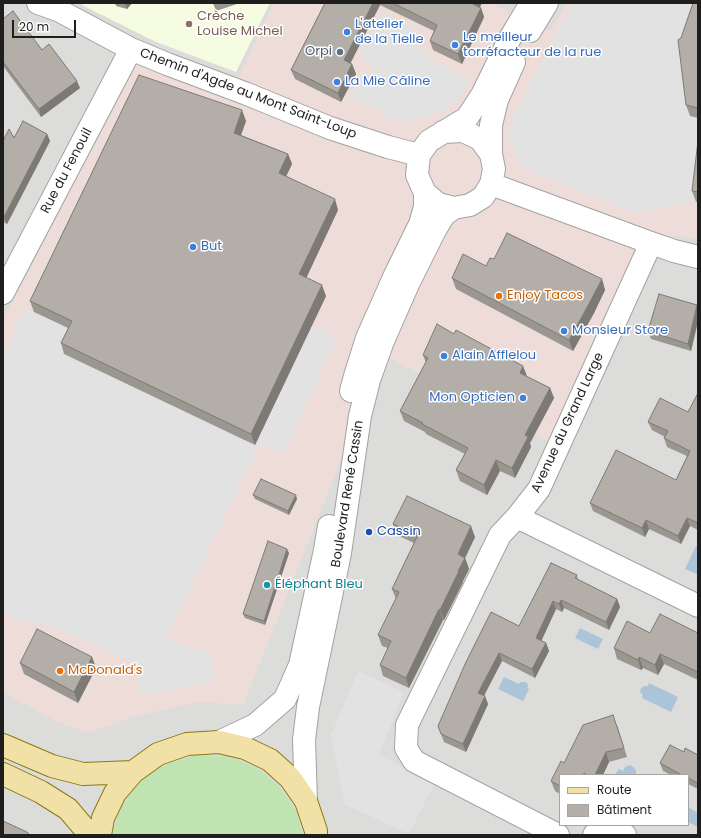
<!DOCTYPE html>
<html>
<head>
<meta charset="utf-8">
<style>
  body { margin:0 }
  #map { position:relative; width:701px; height:838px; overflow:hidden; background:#eeede6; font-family:Poppins,sans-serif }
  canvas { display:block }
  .frame { position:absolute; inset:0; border:4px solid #1e1e1e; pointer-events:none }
  .legend { position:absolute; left:559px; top:774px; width:130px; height:52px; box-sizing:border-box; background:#fff; border:1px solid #a5a5a5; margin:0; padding:5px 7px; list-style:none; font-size:12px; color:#1e1e1e }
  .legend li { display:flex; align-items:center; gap:8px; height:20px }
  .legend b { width:20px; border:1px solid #a5a5a5 }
  .scale { position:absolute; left:12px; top:20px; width:64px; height:18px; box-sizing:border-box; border:2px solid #1e1e1e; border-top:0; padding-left:5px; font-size:12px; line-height:14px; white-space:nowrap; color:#1e1e1e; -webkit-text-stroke:3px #fff; paint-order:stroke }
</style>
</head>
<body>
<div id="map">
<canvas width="701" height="838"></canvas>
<div class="frame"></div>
<ul class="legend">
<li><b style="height:5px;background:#f2e1a7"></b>Route</li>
<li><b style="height:11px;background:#b3afa8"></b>Bâtiment</li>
</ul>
<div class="scale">20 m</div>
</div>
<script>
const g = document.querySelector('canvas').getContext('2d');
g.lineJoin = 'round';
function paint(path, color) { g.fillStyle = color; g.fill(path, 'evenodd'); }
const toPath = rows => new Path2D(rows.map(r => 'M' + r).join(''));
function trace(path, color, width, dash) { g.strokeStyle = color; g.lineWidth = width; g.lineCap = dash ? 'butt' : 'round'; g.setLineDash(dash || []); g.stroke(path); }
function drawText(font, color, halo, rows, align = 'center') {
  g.font = font + ' Poppins,sans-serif'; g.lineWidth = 3; g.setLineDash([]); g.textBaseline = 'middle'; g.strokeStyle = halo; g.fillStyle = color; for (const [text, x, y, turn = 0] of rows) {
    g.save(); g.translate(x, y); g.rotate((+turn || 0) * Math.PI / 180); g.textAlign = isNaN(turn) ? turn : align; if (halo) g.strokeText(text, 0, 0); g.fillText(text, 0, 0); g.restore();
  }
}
const residential = toPath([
  [3,3,698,3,698,835,3,835],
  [560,775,688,775,688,825,560,825]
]);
const commercial = toPath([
  [274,3,491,3,550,31,567,3,698,3,698,238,669,236,640,255,551,443,383,355,243,705,199,702,132,717,88,733,58,722,3,693,3,319,144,50,235,84]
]);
const education = toPath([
  [83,3,270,3,236,72,156,42,82,5]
]);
const grass = toPath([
  [198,755,229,757,256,767,280,787,296,811,303,835,113,835,113,830,121,809,131,792,147,776,168,763]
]);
const parking = toPath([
  [573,3,698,3,681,51,677,53,676,56,677,59,680,60,682,59,690,116,698,118,698,186,696,202,632,212,522,168,507,130,543,58,565,15],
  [380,11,413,27,405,43,427,52,430,60,470,79,457,101,442,111,413,121,382,119,383,111,350,98,361,70,372,75,373,65,359,58],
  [25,308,75,331,311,326,337,338,283,454,260,444,166,638,210,654,216,681,140,695,134,663,106,650,62,631,15,619,3,614,3,356],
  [358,671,404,692,379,755,434,784,409,834,344,804,331,735]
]);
const water = toPath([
  [696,546,698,547,698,572,697,574,685,569],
  [580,628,603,639,598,649,575,638],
  [504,677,519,684,520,682,525,682,527,683,528,686,527,688,529,689,523,701,498,689],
  [649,683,678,697,671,712,642,698,643,695,640,692,641,688,644,686,648,686],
  [630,765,633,767,635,769,636,771,636,775,615,775,619,769,623,771,625,767],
  [688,807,698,813,698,827,688,822]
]);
const minor = toPath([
  [38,3,58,10,131,49,167,64,247,94,330,128,388,147,419,155],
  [530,31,547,3],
  [443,132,463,131,480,139,491,154,494,169,491,184,483,197,470,205,454,208,438,204,425,193,417,175,419,155,429,141,467,118,482,95,509,40,531,3],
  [491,154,491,125,497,100,514,62],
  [491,184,651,243,674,251,698,257],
  [3,293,131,49],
  [351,391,355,376,367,338,395,275,420,224,425,207,425,193],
  [517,517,698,606],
  [219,742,255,725,285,699,300,665,325,550,329,526],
  [306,801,304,740,308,707,340,553,360,416,369,380,383,341,409,282,435,230,444,215,454,208],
  [558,835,414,761,406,748,407,725,500,535,517,517,539,489,651,243],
  [594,835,619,832,625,835]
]);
const major = toPath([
  [3,745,52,766,83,774,133,772],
  [3,774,41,792,68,809,90,835],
  [100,835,103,818,115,793,133,772,158,754,187,744,219,742,245,748,270,760,290,778,306,801,316,831,316,835]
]);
const wall = toPath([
  [115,3,132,3,127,9,116,6],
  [213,3,240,3,216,11],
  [325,3,482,3,480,7,481,8,484,17,462,64,433,50,430,41,434,31,380,5,350,63,352,64,356,74,341,102,295,79,291,70],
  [698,3,698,118,690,116,686,105,681,38],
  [3,19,42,50,80,88,41,117,3,66],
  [246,121,241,135,288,154,292,164,286,176,338,210,306,278,326,296,255,445,64,354,61,343,68,328,34,312,30,301],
  [47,134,50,141,7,224,3,222,3,141,14,138],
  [698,141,698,202,696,202,692,191],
  [494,259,602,279,605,290,594,313,573,351,456,289,452,278,486,266],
  [698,307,698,321,691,351,651,339,648,331],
  [423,355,526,376,550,388,554,398,530,443,531,447,515,478,500,471,487,495,460,481,456,470,465,454,426,434,425,432,404,421,400,411,426,363],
  [698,395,698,530,690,526,681,544,649,529,645,537,593,511,590,503,676,480,687,456,667,447,664,438,665,437,652,430,648,422,688,412],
  [253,495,297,499,289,515,255,499],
  [393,524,475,537,465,558,469,569,463,581,463,582,444,620,443,620,409,688,383,676,380,665,388,648,382,646,378,635,396,599,392,589,414,543,397,535],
  [289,553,265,625,245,618,243,614],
  [577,575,578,580,617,599,620,607,609,630,564,608,562,612,556,609,541,641,546,643,549,651,535,678,502,661,484,696,488,704,466,752,444,742,438,726,519,626],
  [650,633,698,633,698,680,664,664,658,675,643,668,641,670,617,659,614,648],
  [92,657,96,668,78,703,24,674,20,663],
  [617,725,627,757,609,762,603,775,560,775,560,794,555,791,551,781,564,763],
  [684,752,698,755,698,789,688,784,688,775,671,775,663,771,660,763]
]);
const shadedWall = toPath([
  [125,3,132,3,127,9],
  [373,3,379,3,380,5,347,70,344,60],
  [473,3,482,3,476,14,473,4],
  [481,8,484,17,462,64,458,54],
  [352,64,356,74,341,102,338,93],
  [77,81,80,88,41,117,39,109],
  [242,110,246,121,238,143,234,133],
  [47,134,50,141,7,224,4,217],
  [288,154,292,164,283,183,279,173],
  [335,199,338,210,303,285,299,274],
  [602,279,605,290,594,313,573,351,569,340],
  [322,285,326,296,255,445,251,434],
  [697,305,698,321,691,351,688,344],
  [523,366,527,376,520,373],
  [550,388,554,398,530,443,531,447,515,478,512,468,525,435],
  [496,460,500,471,487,495,484,485],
  [296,495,297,499,289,515,288,511],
  [687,518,690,526,681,544,678,536],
  [646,520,649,529,645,537,642,528],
  [471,526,475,537,465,558,469,569,463,581,463,582,444,620,440,610,458,554],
  [287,549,289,553,265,625,264,621],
  [617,599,620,607,609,630,606,622],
  [561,600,564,608,562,612,559,604],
  [553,601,556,609,539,646,536,638],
  [439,609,443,620,409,688,406,678],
  [546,643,549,651,535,678,532,669],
  [499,653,502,661,481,701,478,693],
  [660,654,664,664,658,675,655,665],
  [92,657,96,668,78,703,74,692],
  [639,657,643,668,641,670,638,660],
  [485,696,488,704,466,752,463,744],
  [606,752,609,762,603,775,595,775]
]);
const building = toPath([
  [325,3,373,3,344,60,352,64,338,93,291,70,325,3],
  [393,3,473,3,473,4,481,8,458,54,430,41,437,25,393,3],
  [693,3,698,3,698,108,686,105,678,40,681,38,693,3],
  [13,11,42,50,49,44,77,81,39,109,3,62,3,19,13,11],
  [139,75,242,110,234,133,288,154,279,173,335,199,299,274,322,285,251,434,61,343,72,321,30,301,139,75],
  [23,121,47,134,4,217,3,216,3,175,4,176,3,174,3,141,9,129,14,138,23,121],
  [698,141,698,192,692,191,698,141],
  [507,233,602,279,590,302,569,340,452,278,463,254,486,266,490,258,494,259,507,233],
  [659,294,697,305,688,344,648,331,659,294],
  [437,324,454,334,456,330,523,366,520,373,550,388,525,435,528,437,512,468,496,460,484,485,456,470,468,448,422,424,423,423,400,411,428,358,423,355,437,324],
  [697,395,698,395,698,523,687,518,678,536,646,520,642,528,590,503,616,450,676,480,690,451,664,438,668,431,648,422,660,398,688,412,697,395],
  [261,479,296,495,288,511,253,495,261,479],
  [407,496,471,526,458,554,465,558,458,571,459,571,440,610,439,609,406,678,380,665,391,641,378,635,399,592,392,589,418,535,393,524,407,496],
  [268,541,287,549,264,621,243,614,268,541],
  [551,563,577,575,575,578,617,599,606,622,561,600,559,604,553,601,536,638,546,643,532,669,499,653,478,693,485,696,463,744,441,734,438,726,466,662,491,612,519,626,551,563],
  [660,614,698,633,698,672,660,654,655,665,639,657,638,660,614,648,627,621,650,633,660,614],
  [37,629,92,657,74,692,20,663,37,629],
  [613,715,624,748,606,752,595,775,587,775,584,773,583,775,560,775,560,786,551,781,561,761,564,763,583,725,613,715],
  [670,745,684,752,685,748,698,755,698,783,688,778,688,775,682,775,660,763,670,745],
  [3,821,27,832,30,835,3,835,3,821]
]);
const markers = [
  [189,24,4,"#8d6e63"],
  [347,32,4,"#3f7fe0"],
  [455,45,4,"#3f7fe0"],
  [340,52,4,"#5c6f8a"],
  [337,82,4,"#3f7fe0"],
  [193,247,4,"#3f7fe0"],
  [499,296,4,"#e8710a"],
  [564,331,4,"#3f7fe0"],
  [444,356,4,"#3f7fe0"],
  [523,398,4,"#3f7fe0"],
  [369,532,4,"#1a4fb4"],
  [267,585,4,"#0f9aa8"],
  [60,671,4,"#e8710a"]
];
const educationNames = [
  ["Crèche",197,17],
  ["Louise Michel",197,32]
];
const shopNames = [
  ["L'atelier",355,25],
  ["de la Tielle",355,40],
  ["Le meilleur",463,38],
  ["torréfacteur de la rue",463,53],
  ["La Mie Câline",345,82],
  ["But",201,247],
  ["Monsieur Store",572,331],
  ["Alain Afflelou",452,356],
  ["Mon Opticien",515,398,"right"]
];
const serviceNames = [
  ["Orpi",332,52]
];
const streetNames = [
  ["Chemin d'Agde au Mont Saint-Loup",248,94,21],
  ["Rue du Fenouil",67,171,-62],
  ["Avenue du Grand Large",568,423,-65],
  ["Boulevard René Cassin",348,494,-81]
];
const foodNames = [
  ["Enjoy Tacos",507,296],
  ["McDonald's",68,671]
];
const transitNames = [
  ["Cassin",377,532]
];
const cultureNames = [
  ["Éléphant Bleu",275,585]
];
paint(residential, '#dcdcdb');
paint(commercial, '#eddcd7');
paint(education, '#f6fce1');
paint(grass, '#bfe3b1');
paint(parking, '#e2e2e2');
paint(water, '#abc4d7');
trace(minor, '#a2a2a2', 24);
trace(major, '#897a10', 24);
trace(minor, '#fff', 22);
trace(major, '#f2e1a7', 22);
paint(wall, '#9a9690');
paint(shadedWall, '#7d7a76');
paint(building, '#b3afa8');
trace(building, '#7d7a76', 1);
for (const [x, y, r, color] of markers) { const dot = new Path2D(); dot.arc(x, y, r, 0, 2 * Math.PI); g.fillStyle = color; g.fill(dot); trace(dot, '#fff', 1.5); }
drawText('13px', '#785e54', '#fff', educationNames, 'left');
drawText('13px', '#366cbe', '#fff', shopNames, 'left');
drawText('13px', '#4e5e75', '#fff', serviceNames, 'right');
drawText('13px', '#1e1e1e', '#fff', streetNames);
drawText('13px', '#c56008', '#fff', foodNames, 'left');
drawText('13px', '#164399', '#fff', transitNames, 'left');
drawText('13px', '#0d838f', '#fff', cultureNames, 'left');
</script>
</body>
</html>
